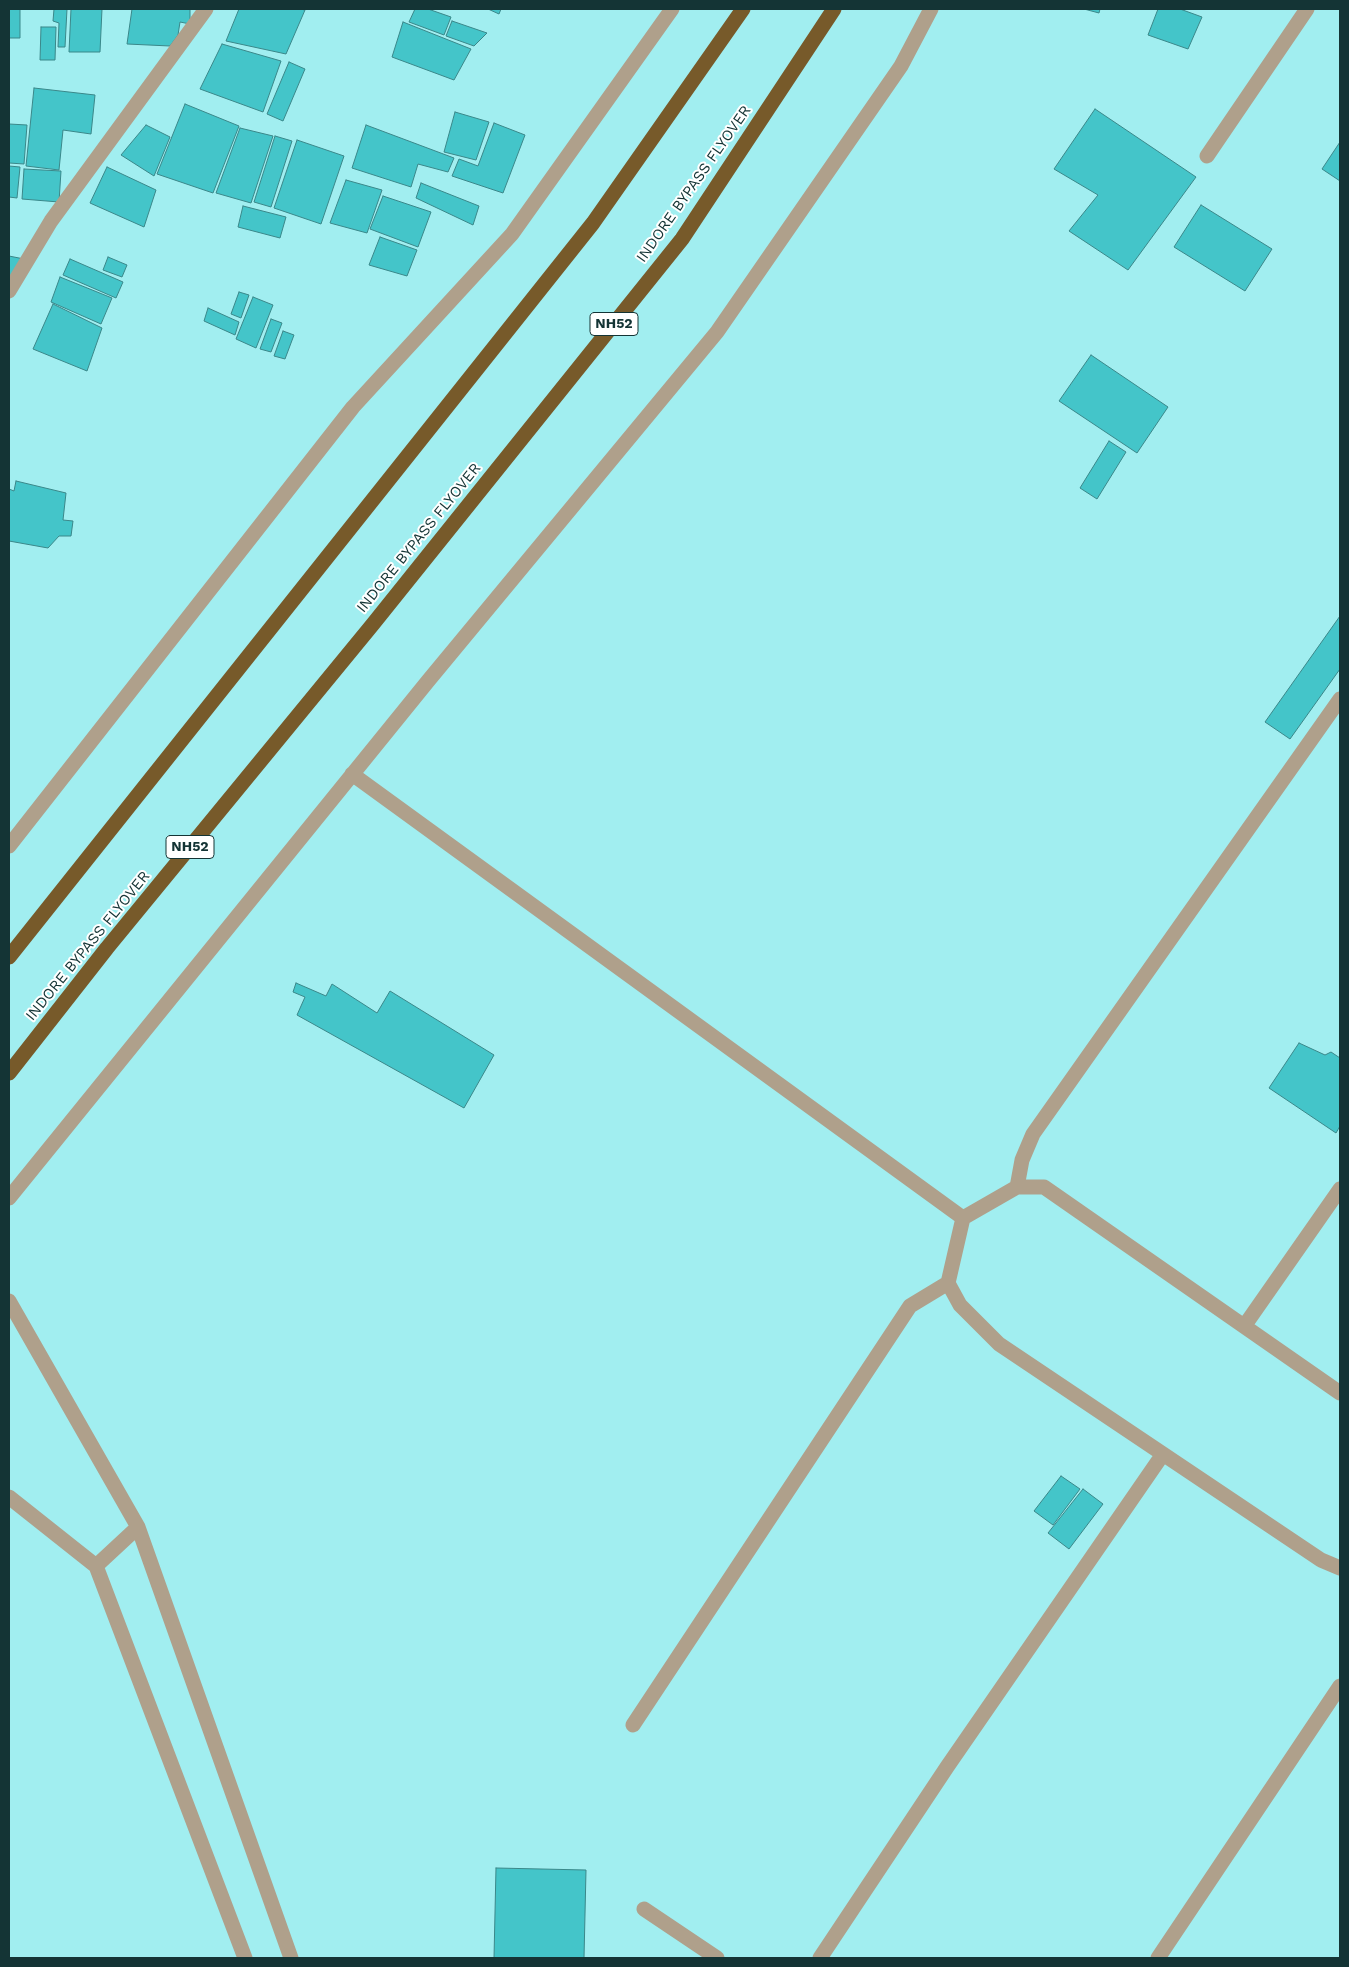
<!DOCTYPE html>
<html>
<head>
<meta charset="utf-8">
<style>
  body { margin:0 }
  #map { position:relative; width:1349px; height:1967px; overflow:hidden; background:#a1eef0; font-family:"Work Sans",sans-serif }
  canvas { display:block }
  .frame { position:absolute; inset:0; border:10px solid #143435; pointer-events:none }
</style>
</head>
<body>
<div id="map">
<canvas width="1349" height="1967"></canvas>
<div class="frame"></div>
</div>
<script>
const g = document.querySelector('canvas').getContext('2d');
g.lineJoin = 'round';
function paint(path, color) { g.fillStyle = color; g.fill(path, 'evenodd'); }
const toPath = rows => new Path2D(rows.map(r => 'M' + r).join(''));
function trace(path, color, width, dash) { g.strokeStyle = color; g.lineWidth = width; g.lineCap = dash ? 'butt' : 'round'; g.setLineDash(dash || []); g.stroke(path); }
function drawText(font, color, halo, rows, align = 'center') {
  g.font = font + ' "Work Sans",sans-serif'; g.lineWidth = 4; g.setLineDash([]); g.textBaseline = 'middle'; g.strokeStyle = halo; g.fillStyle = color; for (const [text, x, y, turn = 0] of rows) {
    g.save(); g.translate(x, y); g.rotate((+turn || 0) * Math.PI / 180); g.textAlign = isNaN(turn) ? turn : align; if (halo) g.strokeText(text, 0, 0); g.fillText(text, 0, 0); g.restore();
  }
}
const building = toPath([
  [9,9,20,9,20,38,9,38,9,9],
  [54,9,67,9,65,47,58,47,59,23,53,21,54,9],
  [71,9,102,9,100,52,69,52,71,9],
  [132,9,190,9,190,24,180,22,178,35,170,46,127,44,132,9],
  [239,9,300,9,305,10,286,54,226,41,239,9],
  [415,9,428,9,451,17,444,35,409,22,415,9],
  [488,9,501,9,499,14,488,9],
  [1084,9,1100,9,1099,13,1084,9],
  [1158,9,1180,9,1202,17,1188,49,1148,35,1158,9],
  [452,21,487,33,474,46,446,36,452,21],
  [403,22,471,49,454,80,392,57,403,22],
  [41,27,56,27,55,60,40,60,41,27],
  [222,44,281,61,263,112,200,89,222,44],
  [289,62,305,69,283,121,267,114,289,62],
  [34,88,95,95,91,134,63,130,59,170,26,166,34,88],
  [185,104,239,126,213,193,157,174,185,104],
  [1095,109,1196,177,1128,270,1069,231,1098,195,1054,169,1095,109],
  [455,112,489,122,476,160,444,152,455,112],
  [494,123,525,135,503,193,452,176,459,159,478,166,494,123],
  [9,124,27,125,24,164,9,163,9,124],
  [146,125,170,137,154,176,121,155,146,125],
  [366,125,454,158,448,172,418,164,411,187,352,168,366,125],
  [240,128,273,136,251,203,216,193,240,128],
  [275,136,292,141,271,207,254,202,275,136],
  [297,140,344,156,321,224,274,208,297,140],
  [1340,142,1340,181,1322,169,1340,142],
  [9,166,20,167,17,198,9,197,9,166],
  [107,167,156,190,144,227,90,203,107,167],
  [24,169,61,171,59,202,22,199,24,169],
  [346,180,382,190,367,233,330,223,346,180],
  [421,183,479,206,473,225,416,198,421,183],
  [383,196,431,212,418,247,370,229,383,196],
  [1201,205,1272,249,1245,291,1174,247,1201,205],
  [243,206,286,217,280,238,238,227,243,206],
  [380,237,417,250,407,276,369,265,380,237],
  [9,256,24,259,9,287,9,256],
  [108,257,127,265,122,277,103,270,108,257],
  [70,259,123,282,116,298,63,275,70,259],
  [60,277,112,298,101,324,51,302,60,277],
  [239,292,249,295,241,318,231,314,239,292],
  [253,297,273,305,256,348,236,339,253,297],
  [53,304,102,328,87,371,33,349,53,304],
  [208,308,239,322,235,335,204,321,208,308],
  [271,319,282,323,271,352,260,349,271,319],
  [283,331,294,335,285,359,274,356,283,331],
  [1091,355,1168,407,1137,453,1059,401,1091,355],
  [1109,441,1126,452,1097,499,1080,488,1109,441],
  [16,481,66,493,63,520,73,521,71,536,59,536,48,548,9,541,9,489,14,491,16,481],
  [1340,616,1340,669,1290,739,1265,722,1340,616],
  [296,983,326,996,332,984,377,1013,390,991,494,1055,464,1108,297,1015,305,997,293,992,296,983],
  [1299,1043,1325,1055,1331,1052,1340,1058,1340,1126,1336,1133,1269,1088,1299,1043],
  [1061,1476,1080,1489,1053,1525,1034,1511,1061,1476],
  [1083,1489,1103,1504,1069,1549,1048,1533,1083,1489],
  [496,1868,586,1870,584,1958,494,1958,496,1868]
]);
const minor = toPath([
  [1207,156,1307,9],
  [9,291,51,221,206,9],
  [352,774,963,1218],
  [9,846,353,407,512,234,672,9],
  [1017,1187,1022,1160,1033,1134,1340,699],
  [9,1198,428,681,717,332,901,66,931,9],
  [9,1301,138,1527,291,1958],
  [1245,1325,1340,1189],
  [1340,1393,1044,1187,1017,1187,963,1218,948,1283,960,1305,999,1344,1321,1560,1340,1568],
  [9,1497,96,1566],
  [138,1527,96,1566,245,1958],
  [633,1725,910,1306,948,1283],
  [644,1909,717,1958],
  [820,1958,947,1767,1163,1454],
  [1158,1958,1340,1686]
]);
const highway = toPath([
  [9,957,593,223,743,9],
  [9,1073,107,948,373,624,682,239,834,9]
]);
const shields = [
  [614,324,48],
  [190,847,48]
];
const shieldNames = [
  ["NH52",614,324],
  ["NH52",190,847]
];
const streetNames = [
  ["INDORE BYPASS FLYOVER",694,184,-55],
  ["INDORE BYPASS FLYOVER",419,538,-51],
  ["INDORE BYPASS FLYOVER",88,946,-51]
];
paint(building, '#44c5c9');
trace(building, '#3a8789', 1);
trace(minor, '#afa08b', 15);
trace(highway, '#775a2a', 15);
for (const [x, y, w] of shields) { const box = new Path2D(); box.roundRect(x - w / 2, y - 11.5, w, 23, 4); g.fillStyle = '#fff'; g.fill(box); trace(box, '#143435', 1); }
drawText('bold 14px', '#143435', null, shieldNames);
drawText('15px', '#143435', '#fff', streetNames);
</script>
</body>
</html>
